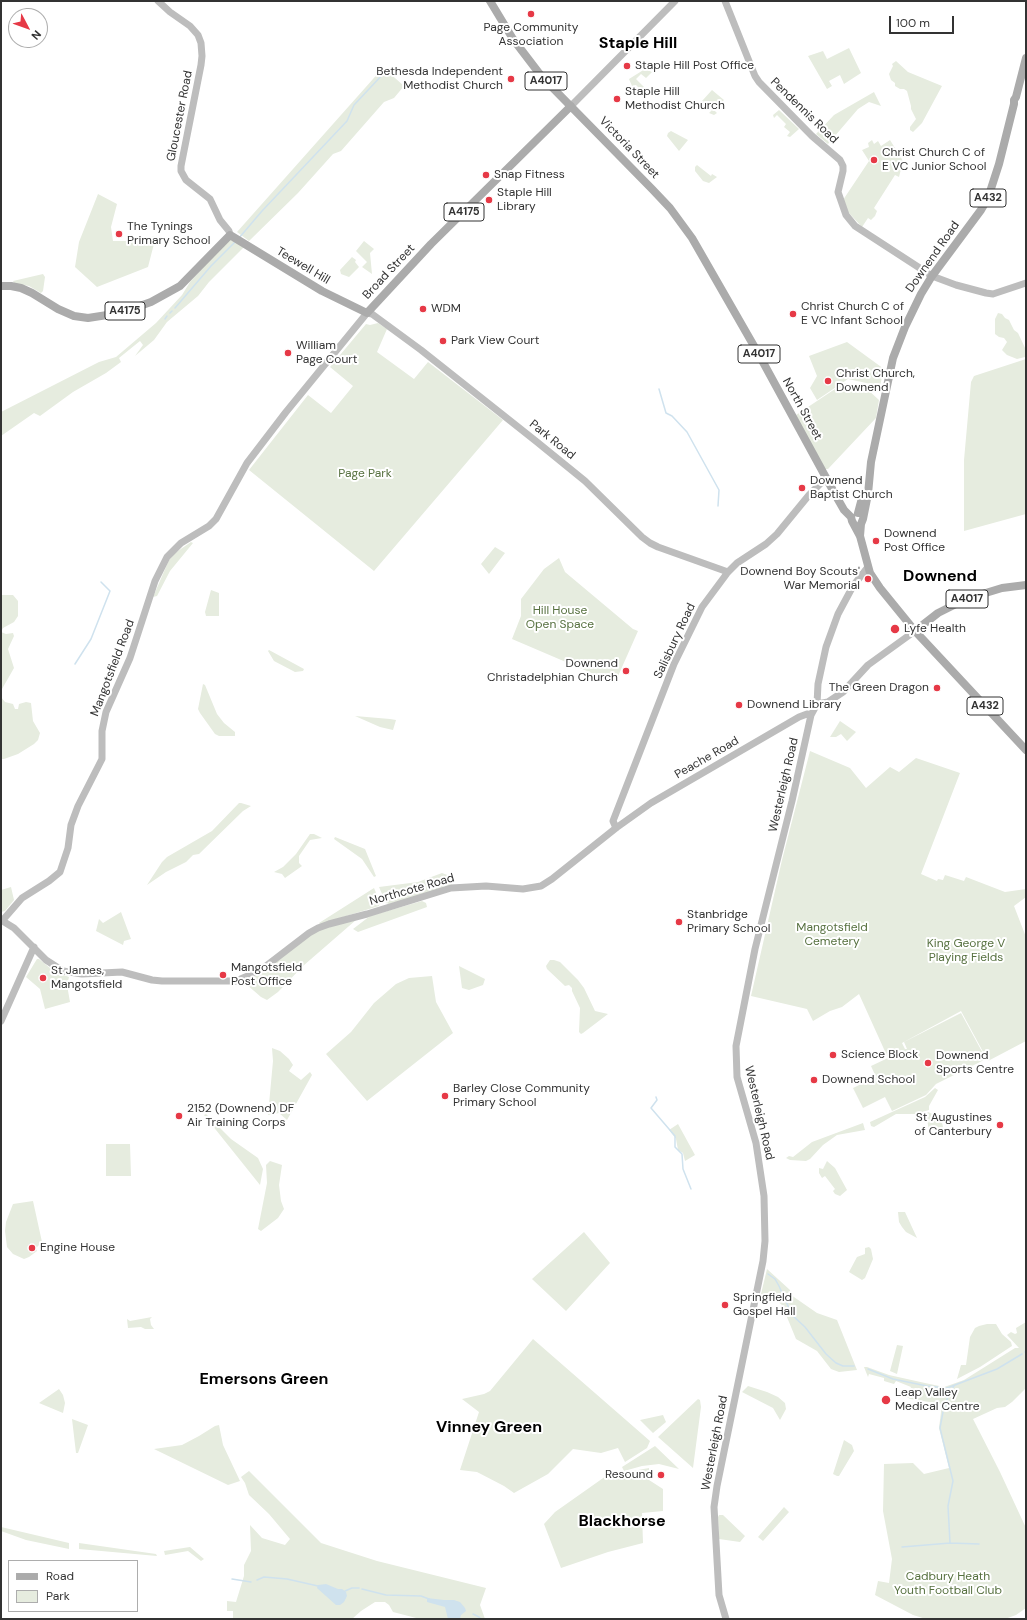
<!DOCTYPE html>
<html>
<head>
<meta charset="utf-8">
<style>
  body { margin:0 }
  #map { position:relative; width:1027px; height:1620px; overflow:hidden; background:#fff; font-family:"DM Sans",sans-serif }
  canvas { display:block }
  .frame { position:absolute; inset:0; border:2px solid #333; pointer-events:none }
  .legend { position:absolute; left:8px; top:1560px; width:130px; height:52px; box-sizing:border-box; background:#fff; border:1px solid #adadad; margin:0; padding:5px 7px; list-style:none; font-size:12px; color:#333 }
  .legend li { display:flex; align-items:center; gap:8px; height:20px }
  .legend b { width:20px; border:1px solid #adadad }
  .north { position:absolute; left:8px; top:8px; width:40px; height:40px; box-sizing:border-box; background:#fff; border:1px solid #adadad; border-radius:50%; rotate:131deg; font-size:11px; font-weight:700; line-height:16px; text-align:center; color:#333 }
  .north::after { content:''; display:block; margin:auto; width:14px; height:18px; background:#e63946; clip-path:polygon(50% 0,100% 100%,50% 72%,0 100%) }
  .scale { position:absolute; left:889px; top:16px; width:65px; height:18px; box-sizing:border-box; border:2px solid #333; border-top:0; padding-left:5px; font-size:12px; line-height:14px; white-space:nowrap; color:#333; -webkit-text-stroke:3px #fff; paint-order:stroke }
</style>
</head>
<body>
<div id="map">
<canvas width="1027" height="1620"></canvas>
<div class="frame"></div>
<ul class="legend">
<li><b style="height:5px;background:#ababab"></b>Road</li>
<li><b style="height:11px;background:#e6ecdf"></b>Park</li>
</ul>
<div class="north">N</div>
<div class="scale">100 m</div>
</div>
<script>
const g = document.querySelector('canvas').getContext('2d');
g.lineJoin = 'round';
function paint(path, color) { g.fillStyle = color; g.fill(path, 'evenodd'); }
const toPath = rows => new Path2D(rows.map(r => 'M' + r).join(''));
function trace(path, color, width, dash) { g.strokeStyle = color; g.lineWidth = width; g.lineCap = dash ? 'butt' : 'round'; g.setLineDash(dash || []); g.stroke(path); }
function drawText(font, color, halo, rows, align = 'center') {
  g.font = font + ' "DM Sans",sans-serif'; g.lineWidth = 4; g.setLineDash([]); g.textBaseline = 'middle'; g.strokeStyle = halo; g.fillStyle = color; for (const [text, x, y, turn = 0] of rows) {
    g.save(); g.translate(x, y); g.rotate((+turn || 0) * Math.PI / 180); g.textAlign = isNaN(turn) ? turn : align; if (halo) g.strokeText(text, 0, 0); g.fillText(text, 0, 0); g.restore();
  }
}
const green = toPath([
  [849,48,861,73,844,84,840,75,829,81,832,86,827,89,808,56,823,51,827,59],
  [896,61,908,72,942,86,922,123,913,132,910,130,910,127,916,119,911,109,911,106,907,91,904,89,900,89,895,86,895,83,891,80,889,74,893,66,892,64],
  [645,69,652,72,646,78,641,74,636,79,645,88,639,88,636,85,632,86,629,79],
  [381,70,386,70,404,86,394,98,384,102,341,151,333,154,298,193,249,241,237,232],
  [712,90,724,100,714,110,717,113,714,115,709,113,712,110,702,101],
  [874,92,881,106,869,102,858,109,828,144,816,134,834,115],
  [779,110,799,129,790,137,787,136,790,132,784,127,786,124,777,115,774,118,773,115],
  [671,131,688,140,679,151,667,136,668,133],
  [872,140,874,144,878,141,881,146,890,140,903,161,899,177,895,175,874,208,877,211,875,216,871,220,868,218,862,227,848,212,843,200,869,161,862,150,869,147,868,143],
  [697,165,711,176,712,174,717,177,709,183,703,181,695,171,695,167],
  [98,194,117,204,111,227,113,241,144,241,146,238,156,236,148,267,97,287,75,267,79,242],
  [229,239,244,247,209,282,198,296,167,322,154,340,135,356,143,345,140,341,119,358,121,362,106,373,73,392,40,416,34,413,1,436,1,412,99,362,116,357,156,323,182,295,190,282],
  [364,241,374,249,370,253,372,274,362,267,367,262,356,251],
  [352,257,356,260,355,262,359,267,349,277,341,274,340,270],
  [43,274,45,277,43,291,41,293,29,286,14,283,13,281],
  [998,313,1002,314,1005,318,1009,320,1014,330,1018,333,1026,350,1026,358,1025,357,1017,359,1007,355,1002,350,1007,342,1004,338,999,337,995,334,995,319],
  [378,323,387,329,377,352,414,379,428,362,503,420,374,571,249,470,308,395,331,413,353,386,330,367,366,324,370,325],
  [847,342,884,369,880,386,848,379,817,400,810,388,817,376,809,356],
  [1026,359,1026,514,964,531,964,460,971,382,974,376],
  [844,383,867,389,879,400,876,418,828,469,824,469,796,415],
  [191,542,193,543,170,571,157,596,153,597,169,560,175,553],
  [495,547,505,553,489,574,481,564],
  [559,558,565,572,633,629,638,631,615,683,512,639,521,616,521,599,544,569],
  [211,590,219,593,219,616,206,616,205,612],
  [1,595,13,595,18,601,18,616,14,622,3,628,1,632,6,634,13,633,14,636,8,649,14,668,2,689,1,693],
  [269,650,304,669,303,671,295,672,274,661,268,651],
  [203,684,205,685,217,714,224,723,235,732,235,736,219,736,215,734,200,713,198,709],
  [1,697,5,702,13,704,15,709,18,709,19,704,26,702,31,703,33,721,40,733,38,740,34,744,18,754,4,759,1,759],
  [355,716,390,719,396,720,393,730,380,727],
  [840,721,856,732,847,741,841,734,836,737,830,737],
  [810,751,850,768,866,788,890,767,899,772,916,758,960,773,921,874,937,881,938,879,943,880,945,875,964,881,966,877,1005,892,1026,889,1026,897,1014,906,1026,937,1026,1041,988,1061,961,1011,902,1043,905,1049,907,1049,904,1042,961,1013,986,1059,936,1084,926,1095,892,1111,885,1097,863,1108,853,1088,876,1077,871,1066,888,1058,859,994,842,1007,830,1011,813,1021,807,1009,751,996,782,860],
  [239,803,241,803,251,806,243,811,199,854,193,855,186,862,166,872,147,885,162,862,167,857,212,831],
  [310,834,314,834,322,838,310,840,299,856,299,863,302,866,285,878,282,874,274,872,283,867,296,854],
  [335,837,365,849,376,876,374,877,362,859,334,839],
  [442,873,450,876,452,886,389,904,386,903,379,887,418,882],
  [11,887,14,900,5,911,1,912,1,890],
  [374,888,380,902,379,906,320,924,319,923],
  [422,901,426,903,427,907,358,932,353,929,370,916],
  [121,912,131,939,124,941,123,945,96,931,99,919,103,923],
  [356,920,303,966,278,992,267,1000,261,997,246,984,248,979,312,934,327,927],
  [37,959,39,959,55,972,69,977,67,985,70,1002,45,1009,40,989,26,977],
  [550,960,554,960,560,962,578,980,584,988,595,1011,608,1014,583,1033,581,1034,579,1032,580,1008,572,991,572,988,569,985,565,986,547,969,546,966],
  [459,966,485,979,483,985,469,990,462,988],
  [432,976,436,1002,453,1033,367,1101,326,1054,351,1032,374,1003,396,984,409,978],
  [272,1048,280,1051,289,1059,293,1065,289,1071,301,1080,310,1072,312,1075,287,1120,279,1113,268,1115,273,1061],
  [935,1088,938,1090,929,1106,929,1110,916,1114,896,1114,874,1127,871,1126,870,1122,925,1097],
  [928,1112,941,1118,943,1127,929,1131,927,1119,923,1119],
  [206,1114,231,1139,258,1158,263,1169,260,1185,204,1115],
  [863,1123,865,1130,837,1135,823,1145,810,1159,806,1161,790,1160,786,1158,789,1156,793,1157,812,1142],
  [678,1124,695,1155,685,1161,683,1153,678,1150,676,1139,669,1130],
  [106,1144,130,1144,131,1176,106,1176],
  [270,1161,282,1165,279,1185,281,1201,284,1209,278,1218,261,1231,258,1229,267,1183,266,1165],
  [827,1161,835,1168,847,1190,840,1196,835,1194,833,1191,835,1189,825,1176,822,1178,819,1173,819,1168,823,1169],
  [33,1201,42,1242,36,1248,37,1251,29,1257,24,1259,13,1254,7,1247,5,1231,6,1222,13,1204],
  [898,1212,905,1212,917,1238,906,1232,902,1227,899,1222],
  [584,1232,610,1263,566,1311,532,1279],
  [869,1247,871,1249,873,1259,865,1278,862,1280,849,1272,857,1257,865,1254,865,1248],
  [767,1269,790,1290,791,1295,817,1313,837,1320,857,1370,839,1372,831,1369,817,1351,796,1339,782,1305,777,1301,760,1298],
  [152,1317,150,1319,151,1325,154,1329,145,1329,141,1327,128,1328,127,1319,130,1321],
  [1026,1322,1026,1388,1012,1402,1005,1407,997,1408,973,1419,1000,1472,1026,1528,1026,1608,1016,1615,1005,1619,926,1619,913,1615,875,1595,878,1581,889,1583,892,1559,883,1511,884,1464,913,1463,924,1474,949,1468,939,1428,942,1404,910,1399,907,1397,911,1387,896,1381,894,1384,884,1381,884,1378,869,1374,868,1377,864,1367,867,1367,889,1375,925,1383,944,1387,950,1385,964,1380,1015,1348,1019,1348,1007,1335,1011,1332,1015,1334,1017,1333,1016,1328],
  [987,1324,996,1324,1002,1334,1011,1342,1012,1346,980,1367,957,1379,961,1365,966,1365,970,1337,975,1328,979,1326],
  [533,1339,650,1441,647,1448,625,1462,618,1448,601,1453,573,1449,548,1474,514,1493,504,1486,477,1472,460,1470,479,1412,462,1399,484,1394,490,1391],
  [897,1345,903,1346,897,1374,890,1371],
  [748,1386,767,1392,778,1397,785,1403,786,1409,780,1420,773,1408,742,1392],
  [59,1389,63,1395,65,1403,63,1413,39,1403],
  [698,1399,700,1400,701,1407,693,1468,658,1437],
  [663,1415,666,1422,653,1433,640,1420],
  [72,1419,88,1425,78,1453,76,1453],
  [219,1425,223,1445,240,1481,228,1485,154,1449,182,1445,199,1436,215,1426],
  [844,1440,852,1445,854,1451,839,1476,837,1476,833,1474],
  [655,1446,679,1469,659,1464,642,1466,624,1471,622,1467],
  [649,1468,649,1480,663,1489,663,1511,642,1513,643,1543,608,1552,561,1568,544,1524,555,1512,606,1476],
  [249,1471,321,1543,377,1561,486,1588,480,1605,485,1619,420,1619,393,1612,389,1605,385,1602,375,1602,361,1611,352,1619,233,1619,233,1611,227,1611,227,1601,236,1602,244,1576,244,1565,251,1551,250,1525,262,1538,285,1545,290,1539,269,1514,249,1495,245,1483,241,1477],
  [784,1507,789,1512,763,1541,758,1537],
  [719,1515,723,1515,745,1536,740,1542,719,1539,718,1517],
  [1,1527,69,1543,69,1549,26,1540,1,1531],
  [79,1543,156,1554,157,1556,79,1549],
  [190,1547,204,1559,201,1561,188,1551,165,1555,164,1551]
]);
const water = toPath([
  [326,1584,338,1589,342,1589,346,1592,347,1596,344,1602,340,1605,336,1605,317,1588,318,1585],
  [427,1598,444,1600,454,1600,460,1602,465,1608,466,1611,461,1615,460,1619,448,1619,445,1607,427,1602]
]);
const stream = toPath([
  [239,238,262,211,347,121,354,105,384,73],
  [175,308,211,266,235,242],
  [170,313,172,311],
  [165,319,167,316],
  [659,389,666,413,672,416,687,432,719,490,718,506],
  [75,664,91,639,110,591,101,582],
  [656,1097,657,1100,651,1108,675,1136,675,1147,682,1154,683,1169,691,1189],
  [768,1274,775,1279,779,1286,792,1315,805,1327,826,1354,836,1363,843,1366,854,1366],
  [1025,1352,1026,1351],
  [868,1369,893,1379,927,1386,947,1388,997,1369,1022,1354],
  [944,1410,946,1401,954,1386],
  [943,1412,940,1428,953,1481,948,1506,950,1543],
  [902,1547,950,1543,979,1544],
  [232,1579,251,1582],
  [257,1580,264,1577,287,1579,318,1586],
  [362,1589,386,1595,421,1596,429,1599],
  [345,1591,352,1588,359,1588],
  [473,1614,479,1617,481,1619]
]);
const secondary = toPath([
  [158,1,170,12,190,26,198,35,201,43,202,56,201,65,181,166,181,171,186,180,210,199,220,220,229,231,230,235],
  [725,1,755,76,759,82,812,136,840,160,843,166,843,171,838,192,846,215,855,226,932,276,956,285,986,293,993,294,1026,283],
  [571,106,675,1],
  [817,704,828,702,843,692,868,665,915,631],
  [616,828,613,821,674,664,702,607,728,572,737,563,766,544,777,534,809,495,826,478],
  [1,920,14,928,46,960,63,971,82,974,122,972,152,980,162,981,236,981,250,975,266,966,309,933,318,928,329,924,367,914,451,888,486,886,523,889,541,886,552,879,616,828,651,803,799,717,807,714,811,715],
  [2,921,22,898,49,881,60,872,68,848,71,825,78,806,102,759,102,731,106,712,130,658,155,581,167,557,181,543,209,526,216,519,247,463,286,412,367,313,372,314,421,350,537,442,585,481,642,537,650,543,658,547,728,572],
  [1,1021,34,947],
  [726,1619,719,1595,714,1507,717,1486,763,1261,765,1241,764,1196,756,1143,737,1077,736,1046,755,949,792,801,811,715,817,704,818,684,826,647,838,614,853,586,868,567]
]);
const primary = toPath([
  [490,1,513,39,542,77,652,189,670,208,692,238,758,353,836,496,844,510,851,517],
  [1,286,11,286,21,288,32,293,58,309,74,316,88,318,120,313,151,302,180,286,230,235,322,291,367,313,431,244,571,106],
  [858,513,862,498],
  [851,517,852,521,860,536,870,573,880,588,915,631,1026,750],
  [860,536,861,524,863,519,868,494,871,462,893,358,905,327,921,294,932,276,981,210,988,198,999,164,1014,104,1014,100,1016,97,1026,58],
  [915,631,938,613,966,599,1002,588,1026,585]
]);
const markers = [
  [531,14,4,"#e63946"],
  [627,66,4,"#e63946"],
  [511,79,4,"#e63946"],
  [617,99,4,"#e63946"],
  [874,160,4,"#e63946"],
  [486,175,4,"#e63946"],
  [489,200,4,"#e63946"],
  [119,234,4,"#e63946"],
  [423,309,4,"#e63946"],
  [793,314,4,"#e63946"],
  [443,341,4,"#e63946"],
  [288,353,4,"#e63946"],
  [828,381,4,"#e63946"],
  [802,488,4,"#e63946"],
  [876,541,4,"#e63946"],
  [868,579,4,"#e63946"],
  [895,629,5,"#e63946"],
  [626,671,4,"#e63946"],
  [937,688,4,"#e63946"],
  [739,705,4,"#e63946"],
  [679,922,4,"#e63946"],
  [223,975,4,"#e63946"],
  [43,978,4,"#e63946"],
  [833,1055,4,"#e63946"],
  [928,1063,4,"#e63946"],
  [814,1080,4,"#e63946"],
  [445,1096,4,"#e63946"],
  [179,1116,4,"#e63946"],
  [1000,1125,4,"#e63946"],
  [32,1248,4,"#e63946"],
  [725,1305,4,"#e63946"],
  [886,1400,5,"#e63946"],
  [661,1475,4,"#e63946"]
];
const shields = [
  [546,81,42],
  [988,198,36],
  [464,212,40],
  [125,311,40],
  [759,354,42],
  [967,599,42],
  [985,706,36]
];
const shieldNames = [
  ["A4017",546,81],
  ["A432",988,198],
  ["A4175",464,212],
  ["A4175",125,311],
  ["A4017",759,354],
  ["A4017",967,599],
  ["A432",985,706]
];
const poiNames = [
  ["Page Community",531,28,"center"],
  ["Association",531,42,"center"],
  ["Staple Hill Post Office",635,66],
  ["Bethesda Independent",503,72,"right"],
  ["Methodist Church",503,86,"right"],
  ["Staple Hill",625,92],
  ["Methodist Church",625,106],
  ["Christ Church C of",882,153],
  ["E VC Junior School",882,167],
  ["Snap Fitness",494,175],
  ["Staple Hill",497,193],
  ["Library",497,207],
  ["The Tynings",127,227],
  ["Primary School",127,241],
  ["Christ Church C of",801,307],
  ["E VC Infant School",801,321],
  ["WDM",431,309],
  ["Park View Court",451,341],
  ["William",296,346],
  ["Page Court",296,360],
  ["Christ Church,",836,374],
  ["Downend",836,388],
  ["Downend",810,481],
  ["Baptist Church",810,495],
  ["Downend",884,534],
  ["Post Office",884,548],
  ["Downend Boy Scouts'",860,572,"right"],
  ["War Memorial",860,586,"right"],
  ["Lyfe Health",904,629],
  ["Downend",618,664,"right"],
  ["Christadelphian Church",618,678,"right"],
  ["The Green Dragon",929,688,"right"],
  ["Downend Library",747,705],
  ["Stanbridge",687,915],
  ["Primary School",687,929],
  ["Mangotsfield",231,968],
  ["Post Office",231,982],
  ["St James,",51,971],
  ["Mangotsfield",51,985],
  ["Science Block",841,1055],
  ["Downend",936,1056],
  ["Sports Centre",936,1070],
  ["Downend School",822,1080],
  ["Barley Close Community",453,1089],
  ["Primary School",453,1103],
  ["2152 (Downend) DF",187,1109],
  ["Air Training Corps",187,1123],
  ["St Augustines",992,1118,"right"],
  ["of Canterbury",992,1132,"right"],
  ["Engine House",40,1248],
  ["Springfield",733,1298],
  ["Gospel Hall",733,1312],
  ["Leap Valley",895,1393],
  ["Medical Centre",895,1407],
  ["Resound",653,1475,"right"]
];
const streetNames = [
  ["Pendennis Road",804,111,44],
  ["Gloucester Road",180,116,-79],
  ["Victoria Street",629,148,46],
  ["Downend Road",933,257,-55],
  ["Teewell Hill",303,266,31],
  ["Broad Street",389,272,-47],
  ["North Street",802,409,61],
  ["Park Road",552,440,39],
  ["Salisbury Road",675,641,-65],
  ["Mangotsfield Road",113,668,-69],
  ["Peache Road",707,758,-30],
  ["Westerleigh Road",784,785,-77],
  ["Northcote Road",412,890,-16],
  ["Westerleigh Road",759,1113,77],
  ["Westerleigh Road",715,1443,-79]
];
const parkNames = [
  ["Page Park",365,474],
  ["Hill House",560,611],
  ["Open Space",560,625],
  ["Mangotsfield",832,928],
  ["Cemetery",832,942],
  ["King George V",966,944],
  ["Playing Fields",966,958],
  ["Cadbury Heath",948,1577],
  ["Youth Football Club",948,1591]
];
const districtNames = [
  ["Staple Hill",638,44],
  ["Downend",940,577],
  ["Emersons Green",264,1380],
  ["Vinney Green",489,1428],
  ["Blackhorse",622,1522]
];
paint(green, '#e6ecdf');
paint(water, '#cfe2ee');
trace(stream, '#cfe2ee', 1.5);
trace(secondary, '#bdbdbd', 7);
trace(primary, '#ababab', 8);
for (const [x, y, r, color] of markers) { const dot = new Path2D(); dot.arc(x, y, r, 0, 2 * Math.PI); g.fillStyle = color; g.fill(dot); trace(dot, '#fff', 1.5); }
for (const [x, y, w] of shields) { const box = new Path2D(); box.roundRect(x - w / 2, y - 9, w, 18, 3); g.fillStyle = '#fff'; g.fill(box); trace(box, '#333', 1); }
drawText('bold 11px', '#333', null, shieldNames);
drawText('12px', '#333', '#fff', poiNames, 'left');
drawText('12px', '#333', '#fff', streetNames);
drawText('12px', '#56703f', '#fff', parkNames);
drawText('bold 16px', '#000', '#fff', districtNames);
</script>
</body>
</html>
